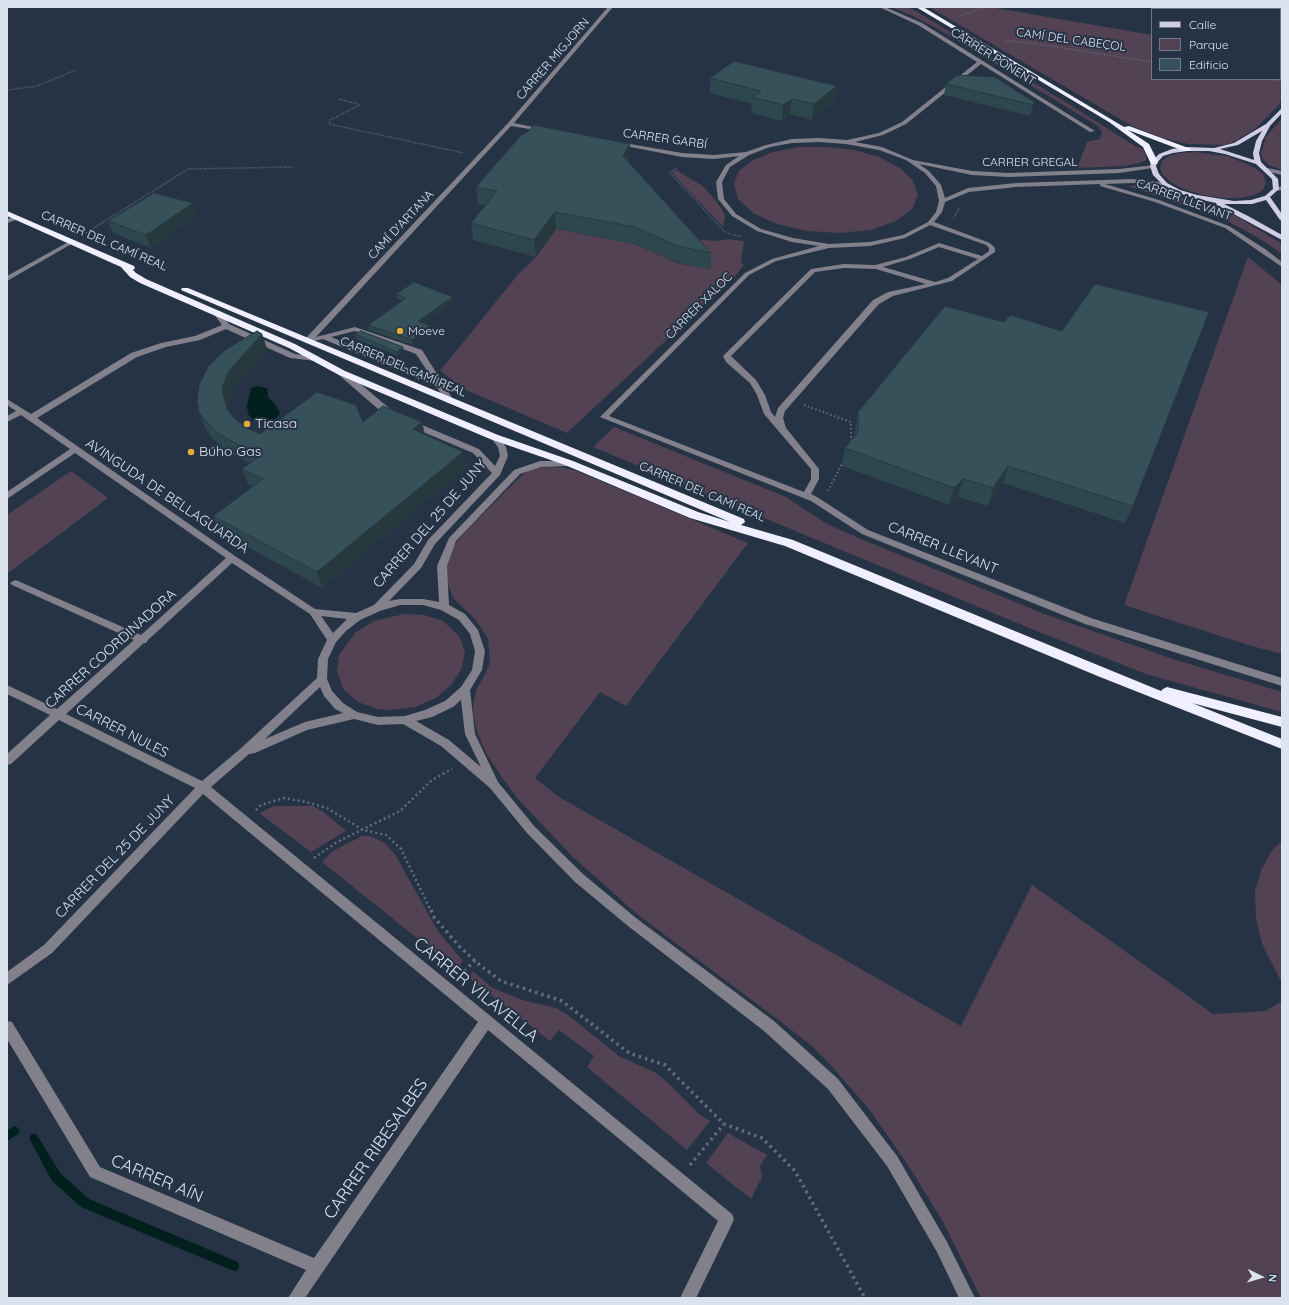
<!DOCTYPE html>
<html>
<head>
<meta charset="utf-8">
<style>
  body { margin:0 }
  #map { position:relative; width:1289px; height:1305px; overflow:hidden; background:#253344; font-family:Quicksand,sans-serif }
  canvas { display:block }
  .frame { position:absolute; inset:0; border:8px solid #dae3ee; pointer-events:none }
  .legend { position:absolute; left:1151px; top:8px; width:130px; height:72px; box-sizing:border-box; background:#253344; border:1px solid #6d7988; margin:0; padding:5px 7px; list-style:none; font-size:12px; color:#dae3ee }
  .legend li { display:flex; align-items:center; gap:8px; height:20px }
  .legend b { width:20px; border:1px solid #6d7988 }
  .north { position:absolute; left:1241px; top:1257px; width:40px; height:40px; -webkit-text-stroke:3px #253344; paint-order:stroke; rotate:95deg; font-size:11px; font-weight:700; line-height:16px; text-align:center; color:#dae3ee }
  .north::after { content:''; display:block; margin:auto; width:14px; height:18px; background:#dae3ee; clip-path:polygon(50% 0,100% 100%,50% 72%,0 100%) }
</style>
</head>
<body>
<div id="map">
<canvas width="1289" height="1305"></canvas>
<div class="frame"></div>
<ul class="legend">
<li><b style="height:5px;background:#cfcee5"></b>Calle</li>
<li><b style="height:11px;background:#524254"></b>Parque</li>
<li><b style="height:11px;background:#36515a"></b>Edificio</li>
</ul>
<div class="north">N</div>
</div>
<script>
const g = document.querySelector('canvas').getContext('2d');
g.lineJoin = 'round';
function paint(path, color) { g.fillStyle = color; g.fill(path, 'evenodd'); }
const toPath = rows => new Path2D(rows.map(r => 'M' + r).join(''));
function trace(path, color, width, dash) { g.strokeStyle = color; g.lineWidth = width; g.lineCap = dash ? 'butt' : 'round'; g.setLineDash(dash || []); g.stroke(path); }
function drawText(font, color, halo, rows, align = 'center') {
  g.font = font + ' Quicksand,sans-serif'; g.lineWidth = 4; g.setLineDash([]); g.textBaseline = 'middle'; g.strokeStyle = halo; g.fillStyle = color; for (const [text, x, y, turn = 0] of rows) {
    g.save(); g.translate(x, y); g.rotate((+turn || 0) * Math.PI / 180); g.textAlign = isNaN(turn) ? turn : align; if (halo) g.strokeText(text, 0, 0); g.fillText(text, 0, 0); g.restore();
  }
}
const green = toPath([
  [891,7,908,7,919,13,1067,103,1135,146,1143,149,1146,156,1146,160,1140,163,1124,166,1077,168,1087,142,1100,139,1102,132,1098,126,938,29,911,15],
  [929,7,990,7,1152,35,1152,79,1280,79,1280,58,1282,58,1282,99,1278,106,1255,129,1232,143,1225,145,1188,144,1163,138,1132,126],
  [1282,118,1282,170,1269,165,1263,159,1261,154,1266,137],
  [799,147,826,147,854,150,879,157,900,168,913,181,918,195,912,209,896,221,871,230,840,233,807,231,777,224,753,213,738,199,734,184,739,171,753,160,773,152],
  [1195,152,1227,156,1254,167,1263,174,1266,182,1263,190,1254,195,1240,198,1222,198,1203,195,1186,190,1172,183,1163,175,1160,168,1162,161,1169,156,1180,153],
  [676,170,703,186,716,201,724,213,725,218,723,227,672,173],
  [1141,185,1160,189,1185,198,1215,207,1238,217,1282,244,1282,254,1267,243,1226,220,1128,186],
  [556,229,635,244,677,263,699,267,707,259,690,238,702,240,718,241,729,239,744,241,741,263,744,265,736,275,567,433,466,390,440,371,520,272,536,257],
  [1248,257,1282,285,1282,654,1248,645,1124,605],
  [614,427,786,497,827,524,861,539,1047,615,1173,659,1282,692,1282,712,1146,674,1034,630,593,447],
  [551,467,566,468,579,472,748,543,626,706,600,692,535,778,559,797,961,1026,1032,885,1213,1014,1266,1011,1282,1001,1282,1298,981,1298,942,1220,908,1165,869,1109,827,1061,812,1046,776,1018,638,915,572,856,517,798,501,776,486,753,477,732,473,714,474,700,477,688,485,674,490,663,488,639,476,620,453,598,446,578,446,564,452,549,462,535,518,479,526,472,537,468],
  [71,471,108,498,7,574,7,515],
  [404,614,424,615,443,621,459,636,465,651,462,668,452,684,436,698,415,707,391,710,377,709,358,702,344,690,337,672,339,655,356,632,374,621],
  [274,806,313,806,322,811,346,831,311,852,259,813],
  [362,836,370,836,385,843,396,856,436,928,445,940,463,961,457,970,322,862,331,852],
  [1282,841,1282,983,1262,944,1256,918,1255,891,1262,868,1273,849],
  [473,971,491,987,522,1000,556,1008,568,1015,619,1056,656,1073,667,1082,699,1114,710,1121,687,1150,587,1067,594,1056,559,1030,550,1041,468,977],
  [728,1133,767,1155,760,1166,762,1177,751,1199,706,1163]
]);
const water = toPath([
  [258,386,267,388,268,397,278,408,280,414,275,419,265,423,254,421,248,414,247,405,251,388]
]);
const stream = toPath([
  [15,1126,18,1128,20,1131,18,1134,7,1141,7,1130,15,1126],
  [34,1133,37,1135,60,1173,89,1199,238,1262,239,1266,238,1270,234,1271,81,1207,52,1181,29,1138,31,1135,34,1133]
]);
const pathFar3 = toPath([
  [959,16,985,7],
  [1005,41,1024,42,1152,62],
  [1268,79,1282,81],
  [7,90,37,86,76,70],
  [339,99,360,105,330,120,329,124,464,153],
  [677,168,670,172,671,174,724,231,732,235,742,236],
  [954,218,959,208],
  [86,233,188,169,293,167]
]);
const pathFar2 = toPath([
  [804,405,851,422,851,443],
  [828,491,843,462]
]);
const pathFar1 = toPath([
  [256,810,261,805,284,798,306,802,327,808,363,830,386,835,401,849,431,911],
  [314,858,337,842,400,811,432,780,452,769]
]);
const path = toPath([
  [431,910,434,917,458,945,476,962,501,981,562,1001,629,1053,665,1065,724,1124,762,1138,795,1171,865,1298],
  [460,976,475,960],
  [690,1165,724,1124]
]);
const minor = toPath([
  [608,7,613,7,514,123,547,130,547,132,511,126,316,337,355,327,422,350,454,401,453,403,447,403,436,386,323,339,305,343,305,339,508,123,608,7],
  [355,331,416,354,432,378,331,337,355,331],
  [879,7,885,7,922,23,1095,131,1090,132,981,64,906,124,883,135,855,142,882,147,913,160,972,171,1009,173,1119,169,1155,165,1156,166,1153,168,1119,173,1009,177,972,175,919,164,929,171,941,185,945,198,968,188,1016,183,1132,179,1167,183,1167,185,1165,186,1132,183,1105,184,1159,200,1229,226,1265,249,1282,262,1282,267,1225,228,1155,202,1100,186,1100,184,1016,187,969,192,945,202,942,212,934,222,990,243,995,248,995,252,952,281,893,296,879,304,785,411,783,418,786,428,819,469,819,479,811,494,817,497,868,530,1091,618,1282,678,1282,686,1085,624,862,534,811,501,600,417,745,273,772,259,819,246,792,242,757,231,732,216,718,199,716,182,726,165,739,156,714,159,682,157,615,144,618,142,682,153,714,155,746,152,766,145,792,139,819,138,847,140,879,133,902,122,977,62,918,25,879,7],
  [819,142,846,144,879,150,906,160,925,173,936,186,939,201,936,212,928,222,903,235,870,242,829,244,793,238,761,229,736,214,724,199,722,182,730,167,749,155,770,147,792,143,819,142],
  [930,225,986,245,989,248,989,251,982,256,939,243,906,257,875,265,844,264,811,269,723,356,726,362,750,383,757,395,764,414,811,469,811,479,804,492,609,416,749,275,776,261,829,248,870,246,905,238,930,225],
  [939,247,978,259,948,278,935,282,883,267,910,259,939,247],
  [844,268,876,269,926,284,888,292,873,300,778,408,775,417,771,412,765,395,756,380,731,356,815,272,844,268],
  [1267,168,1282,171,1282,175,1265,171,1265,169,1267,168],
  [1282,186,1282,190,1276,191,1273,189,1282,186],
  [17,216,20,218,19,219,7,223,7,219,17,216],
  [70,241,75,242,7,281,7,276,70,241],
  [214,311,220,311,229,324,295,354,316,357,320,359,316,361,290,358,226,329,200,340,166,347,137,357,37,418,235,556,315,609,356,613,374,605,414,564,428,540,492,473,473,453,409,426,409,422,415,422,479,449,495,466,500,456,498,447,490,437,491,435,497,435,506,447,508,456,500,475,435,544,421,568,389,601,400,599,423,599,439,602,437,566,449,538,514,470,540,461,572,461,573,463,572,465,569,466,541,467,520,474,456,541,447,566,449,605,465,614,478,630,485,651,482,670,470,690,475,734,498,782,535,827,583,874,636,918,774,1021,838,1079,897,1156,947,1242,975,1298,959,1298,937,1252,887,1166,828,1089,764,1031,628,926,575,882,527,833,490,788,441,746,403,724,378,725,354,719,307,730,255,753,249,754,211,787,732,1214,734,1219,732,1224,696,1298,680,1298,718,1221,488,1030,305,1298,288,1298,306,1270,90,1177,7,1039,7,1021,12,1022,100,1167,314,1258,478,1022,203,794,52,953,7,985,7,972,44,945,195,788,59,720,11,764,7,765,7,754,50,715,7,694,7,685,57,709,134,640,12,585,10,583,15,580,18,581,141,635,226,558,75,453,7,499,7,492,70,449,21,415,7,422,7,416,16,411,7,405,7,399,31,414,131,353,161,343,195,336,222,325,213,313,214,311],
  [232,563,310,614,327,640,318,659,317,678,239,750,202,781,66,714,144,643,146,643,148,640,232,563],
  [400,605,423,605,441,610,459,620,470,634,475,651,472,670,461,687,445,701,425,710,405,716,378,717,357,712,343,703,332,691,327,679,328,659,336,642,346,631,360,620,380,611,400,605],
  [321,616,347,619,333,633,321,616],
  [320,687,324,696,335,709,343,713,305,722,265,739,320,687],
  [461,700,465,734,481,767,449,740,416,721,432,717,453,707,461,700],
  [339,371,345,371,395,413,395,417,392,417,385,415,339,375,339,371]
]);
const major = toPath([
  [1282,108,1282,113,1270,126,1262,141,1259,153,1261,162,1278,179,1279,189,1270,197,1282,214,1282,221,1280,220,1266,200,1252,204,1224,204,1248,216,1282,235,1282,240,1217,205,1216,203,1193,198,1176,192,1163,185,1153,175,1150,166,1151,162,1159,154,1172,149,1187,147,1214,148,1234,143,1266,124,1282,108],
  [1262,131,1256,141,1253,153,1254,160,1220,149,1238,145,1262,131],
  [1187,151,1209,151,1225,154,1256,164,1272,179,1273,189,1265,196,1251,200,1234,201,1197,195,1180,190,1167,183,1159,174,1156,166,1157,163,1163,156,1173,153,1187,151]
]);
const highway = toPath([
  [916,7,923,7,1124,127,1129,126,1191,149,1190,151,1184,151,1128,130,1149,144,1158,162,1157,164,1151,164,1143,147,1109,122,916,7],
  [7,211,134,266,135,268,133,270,136,273,146,279,295,344,345,371,498,435,573,461,698,512,730,522,181,290,182,288,188,288,744,519,745,522,741,525,793,540,1161,691,1163,689,1167,687,1282,717,1282,727,1192,703,1282,739,1282,749,1100,677,785,546,690,518,565,465,490,439,339,375,289,348,140,283,130,277,121,267,7,216,7,211]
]);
const wall = toPath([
  [710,78,835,101,812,120,790,114,782,121,751,113,752,104,710,93],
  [946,84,1034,102,1031,114,1030,116,944,95],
  [630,160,629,162,711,253,711,270,676,262,635,244,556,229,536,257,473,240,471,223,486,205,478,204,476,187],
  [197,215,151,248,113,233,108,221],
  [396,294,453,297,454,303,423,324,430,326,431,332,413,345,369,330,368,325,402,301,397,299],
  [262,334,267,349,234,387,229,400,229,411,234,418,247,428,260,434,363,422,422,422,425,434,466,468,322,588,219,531,213,516,253,487,248,484,242,469,250,463,226,451,213,439,205,428,199,412],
  [355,334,404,351,398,356,356,339],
  [858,412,1133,506,1125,523,1003,483,988,506,958,497,949,505,842,466,845,448,855,435,855,430]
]);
const shadedWall = toPath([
  [837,86,835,101,812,120,814,104],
  [792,99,790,114,782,121,783,105],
  [1034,102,1031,114,1030,116,1033,105],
  [630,144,630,160,624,172,623,156],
  [193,203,197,215,151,248,146,235],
  [555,212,556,229,536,257,534,240],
  [453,297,454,303,419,327,418,321],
  [430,326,431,332,413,345,412,340],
  [262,334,267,349,234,387,229,400,229,409,232,425,227,409,223,394,223,385,229,371],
  [403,347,404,351,398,356,397,352],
  [422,422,425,438,413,429],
  [463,452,466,468,322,588,317,572],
  [1008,466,1003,483,988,506,993,488],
  [963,479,958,497,949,505,954,488]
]);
const building = toPath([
  [734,61,837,86,814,104,792,99,783,105,752,97,761,91,710,78,734,61],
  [957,75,995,77,1034,102,1033,105,946,84,957,75],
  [534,125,630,144,623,156,711,253,677,246,635,227,555,212,534,240,471,223,497,191,476,187,522,134,525,134,534,125],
  [154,193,193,203,146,235,108,221,154,193],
  [414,282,453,297,418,321,430,326,412,340,368,325,406,298,396,294,414,282],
  [1095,284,1209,312,1133,506,1008,466,993,488,963,479,954,488,845,448,858,432,858,412,945,306,1004,322,1010,315,1062,331,1095,284],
  [257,331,262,334,229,371,223,385,223,394,227,409,234,418,247,428,260,434,317,392,356,405,363,422,383,406,422,422,413,429,463,452,317,572,213,516,263,479,242,469,260,456,220,435,207,423,199,412,197,401,199,385,208,367,225,350,257,331],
  [361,331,403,347,397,352,355,334,361,331]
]);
const markers = [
  [400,331,4,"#e3ae35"],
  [247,424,4,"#e3ae35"],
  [191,452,4,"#e3ae35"]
];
const farStreetnames = [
  ["CAMÍ DEL CABEÇOL",1071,40,8],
  ["CARRER PONENT",993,57,32],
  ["CARRER MIGJORN",553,59,-49],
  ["CARRER GARBÍ",665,139,8],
  ["CARRER GREGAL",1030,162],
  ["CARRER LLEVANT",1184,200,20],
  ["CAMÍ D'ARTANA",401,225,-47],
  ["CARRER DEL CAMÍ REAL",104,241,23],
  ["CARRER XALOC",699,306,-45],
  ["CARRER DEL CAMÍ REAL",403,367,23],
  ["CARRER DEL CAMÍ REAL",702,492,23]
];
const farPoinames = [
  ["Moeve",408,331]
];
const poiNames = [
  ["Ticasa",255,424],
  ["Búho Gas",199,452]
];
const streetNames = [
  ["AVINGUDA DE BELLAGUARDA",167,496,34],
  ["CARRER DEL 25 DE JUNY",430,524,-49],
  ["CARRER LLEVANT",943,548,22],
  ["CARRER COORDINADORA",111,649,-42],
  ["CARRER NULES",122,731,27],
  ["CARRER DEL 25 DE JUNY",115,857,-46]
];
const nearStreetnames = [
  ["CARRER VILAVELLA",476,990,39],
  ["CARRER RIBESALBES",376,1149,-55],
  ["CARRER AÍN",157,1179,23]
];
paint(green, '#524254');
paint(water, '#01201d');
paint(stream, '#01201d');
trace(pathFar3, '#616e7d', 1.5, [1, 1.5]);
trace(pathFar2, '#616e7d', 2, [1.5, 2.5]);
trace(pathFar1, '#616e7d', 2.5, [2, 3]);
trace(path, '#616e7d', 3.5, [2.5, 4]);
paint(minor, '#81808b');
paint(major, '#cfcee5');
paint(highway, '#efefff');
paint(wall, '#2e464d');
paint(shadedWall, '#26393f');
paint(building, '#36515a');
trace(building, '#26393f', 1);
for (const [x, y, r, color] of markers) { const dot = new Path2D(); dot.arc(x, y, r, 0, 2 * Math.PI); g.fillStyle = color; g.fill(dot); trace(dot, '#253344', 1.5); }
drawText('12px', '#dae3ee', '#253344', farStreetnames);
drawText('12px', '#dae3ee', '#253344', farPoinames, 'left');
drawText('14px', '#dae3ee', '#253344', poiNames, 'left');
drawText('14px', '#dae3ee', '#253344', streetNames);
drawText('17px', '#dae3ee', '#253344', nearStreetnames);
</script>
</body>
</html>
